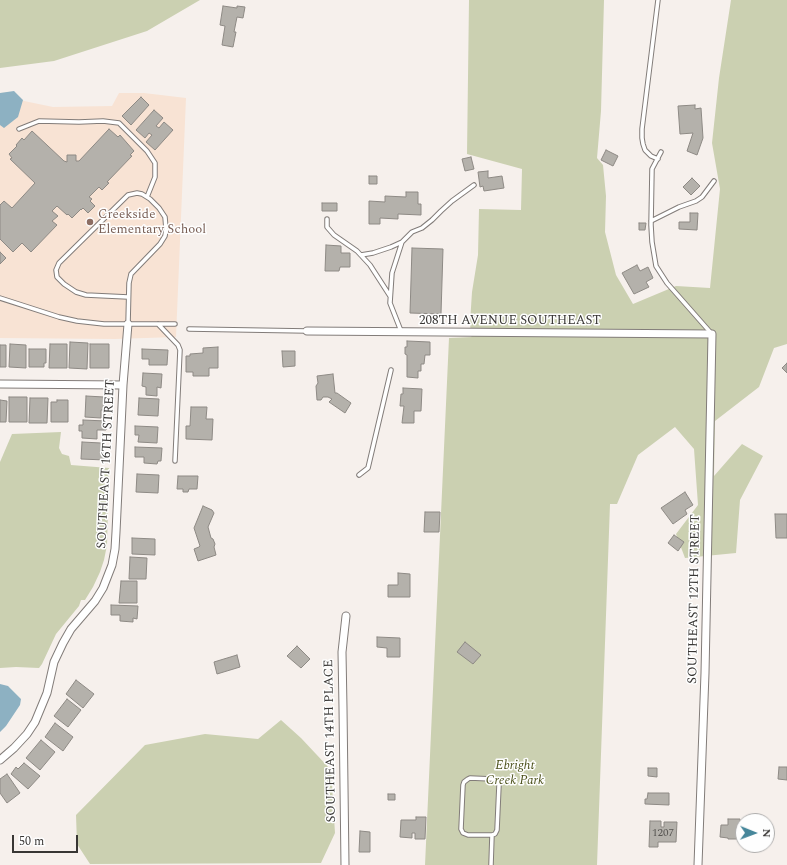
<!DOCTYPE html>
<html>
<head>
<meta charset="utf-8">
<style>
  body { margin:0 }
  #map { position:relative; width:787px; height:865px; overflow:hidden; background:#f6f0ec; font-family:Spectral,serif }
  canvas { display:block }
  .north { position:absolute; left:735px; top:813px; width:40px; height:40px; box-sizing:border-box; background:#fefefe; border:1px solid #afaead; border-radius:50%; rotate:91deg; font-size:11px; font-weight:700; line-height:16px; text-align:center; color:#383634 }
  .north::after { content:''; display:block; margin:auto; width:14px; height:18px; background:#46869a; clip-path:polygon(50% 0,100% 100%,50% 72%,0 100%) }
  .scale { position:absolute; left:12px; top:835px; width:66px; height:18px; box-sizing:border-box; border:2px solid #383634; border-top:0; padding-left:5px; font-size:12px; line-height:14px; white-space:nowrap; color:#383634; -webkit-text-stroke:3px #fefefe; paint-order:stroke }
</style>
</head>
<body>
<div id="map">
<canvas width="787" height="865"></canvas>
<div class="north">N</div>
<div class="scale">50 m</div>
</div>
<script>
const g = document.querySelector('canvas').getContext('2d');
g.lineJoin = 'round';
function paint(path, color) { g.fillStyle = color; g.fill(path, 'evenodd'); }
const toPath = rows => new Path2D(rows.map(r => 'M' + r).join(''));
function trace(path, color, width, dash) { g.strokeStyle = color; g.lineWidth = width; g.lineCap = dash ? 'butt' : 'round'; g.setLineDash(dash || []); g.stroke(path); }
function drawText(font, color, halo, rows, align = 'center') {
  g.font = font + ' Spectral,serif'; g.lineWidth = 3; g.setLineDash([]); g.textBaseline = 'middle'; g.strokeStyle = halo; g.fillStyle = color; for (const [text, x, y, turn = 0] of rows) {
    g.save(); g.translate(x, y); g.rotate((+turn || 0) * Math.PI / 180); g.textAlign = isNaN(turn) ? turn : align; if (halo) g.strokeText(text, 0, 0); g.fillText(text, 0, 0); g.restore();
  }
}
const education = toPath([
  [13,92,24,101,53,107,112,106,119,93,144,93,186,98,176,337,115,339,0,338,0,93]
]);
const green = toPath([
  [0,0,200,0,147,31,54,61,0,68],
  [469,0,604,0,601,111,597,158,603,165,606,196,605,232,616,275,633,304,676,286,710,288,720,189,712,143,719,78,731,0,787,0,787,344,774,348,759,387,715,421,714,476,742,444,763,456,740,500,736,553,685,558,676,534,698,505,694,449,675,427,638,455,617,504,610,504,597,865,425,865,449,338,472,337,471,336,470,323,472,292,478,255,479,209,521,210,522,169,467,154],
  [61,432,59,448,62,454,69,456,71,465,109,468,107,545,104,560,100,572,93,587,85,600,81,600,79,606,56,634,42,664,39,668,16,667,0,668,0,462,12,434],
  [281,720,301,738,331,770,335,833,321,863,90,864,77,844,76,815,145,745,205,734,258,739]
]);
const water = toPath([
  [14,91,23,100,18,117,4,128,0,125,0,93],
  [0,684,8,686,21,699,20,705,6,726,0,732]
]);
const building = toPath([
  [223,6,237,8,237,6,245,7,243,18,237,17,234,32,236,32,233,47,222,45,225,26,220,25,223,6],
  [141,97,149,105,131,125,122,116,141,97],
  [695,105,695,109,701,108,703,138,697,155,687,151,693,133,680,134,678,106,695,105],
  [154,110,163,118,156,126,159,128,164,122,173,130,155,150,146,142,152,135,149,133,145,138,136,130,154,110],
  [109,129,118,137,120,135,134,151,130,155,132,156,107,182,109,183,102,190,99,187,89,197,92,199,90,201,95,206,88,213,83,208,81,210,81,209,72,218,68,214,67,215,57,206,52,211,58,216,52,221,57,225,31,252,22,243,13,252,0,239,0,205,4,201,12,208,35,183,10,159,12,158,9,154,17,146,16,145,22,138,24,140,32,131,64,161,67,162,67,155,76,155,76,161,79,161,109,129],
  [606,150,618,156,613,166,601,160,606,150],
  [471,157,474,169,465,171,462,159,471,157],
  [488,171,488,178,502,176,504,188,484,191,483,186,480,187,478,172,488,171],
  [369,176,377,176,377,184,369,184,369,176],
  [692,178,700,186,691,195,683,187,692,178],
  [406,192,418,192,418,204,421,204,421,215,398,214,398,219,380,218,380,224,369,224,369,201,385,202,385,196,406,197,406,192],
  [322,203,337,203,337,211,322,211,322,203],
  [690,213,698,213,697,230,679,229,679,222,690,222,690,213],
  [639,223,646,223,645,230,639,230,639,223],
  [326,245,341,246,341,253,350,253,350,267,340,267,339,271,325,271,326,245],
  [412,248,443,249,441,314,410,313,412,248],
  [0,252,6,258,0,264,0,252],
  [637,265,640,271,648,267,653,278,646,282,649,287,634,294,622,273,637,265],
  [407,341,430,342,430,355,425,355,424,364,421,364,421,371,418,371,418,378,407,377,407,355,405,354,405,347,407,347,407,341],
  [70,342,88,343,87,369,69,368,70,342],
  [10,344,26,345,26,368,9,367,10,344],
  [50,344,67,344,67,368,49,368,50,344],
  [90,344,109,344,109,368,90,368,90,344],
  [0,345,6,345,6,367,0,367,0,345],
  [218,347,218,368,209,368,209,376,193,376,193,372,186,372,186,356,190,356,190,354,203,353,203,348,218,347],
  [29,349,46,349,46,363,44,363,44,367,29,367,29,349],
  [142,349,168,350,167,365,149,365,149,359,142,359,142,349],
  [282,351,295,351,295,366,283,367,282,351],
  [787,363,787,373,782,368,787,363],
  [143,373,162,374,161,388,157,387,157,396,146,395,146,387,142,386,143,373],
  [333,374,335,393,337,393,351,403,345,413,329,402,332,399,328,397,323,397,321,400,317,400,316,386,318,383,317,376,333,374],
  [403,388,422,389,421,411,414,411,414,423,402,423,404,406,400,406,401,394,403,394,403,388],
  [86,396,104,397,104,410,101,410,101,418,85,417,86,396],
  [9,397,27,397,27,422,9,422,9,397],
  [30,398,48,398,47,423,29,423,30,398],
  [139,398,159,399,158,416,138,415,139,398],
  [0,400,7,401,6,422,0,422,0,400],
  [57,400,68,400,68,422,51,422,51,402,57,402,57,400],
  [191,407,207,407,206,419,213,419,212,440,186,439,186,426,190,426,191,407],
  [83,420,106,421,106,430,97,430,97,439,82,438,82,431,79,431,79,425,83,425,83,420],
  [135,426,158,427,157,443,138,442,139,435,135,435,135,426],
  [82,442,101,443,101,451,106,451,105,460,81,459,82,442],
  [135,447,162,448,161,461,158,461,157,464,144,463,144,457,135,457,135,447],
  [137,474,159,475,158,493,136,492,137,474],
  [178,476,198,476,197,489,189,489,188,492,183,492,183,489,177,489,178,476],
  [685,492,693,505,685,510,687,514,673,524,661,508,685,492],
  [203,506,212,510,214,513,208,527,211,538,213,539,215,544,214,547,216,555,198,561,194,549,199,547,200,546,194,528,203,506],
  [425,512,440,512,439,532,424,532,425,512],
  [775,514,787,514,787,538,776,538,775,514],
  [674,535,684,542,678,551,668,543,674,535],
  [132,538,155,539,155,555,132,554,132,538],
  [130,557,147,558,146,579,129,579,130,557],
  [398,573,410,574,410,597,388,597,388,585,398,585,398,573],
  [121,581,137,581,137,603,119,603,121,581],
  [111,605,138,606,137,619,133,618,133,622,120,621,120,615,111,615,111,605],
  [377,637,400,638,400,657,387,657,387,648,377,647,377,637],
  [465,642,481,655,473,664,457,652,465,642],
  [297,646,310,659,301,668,287,656,297,646],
  [237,655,240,667,217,674,214,662,237,655],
  [76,680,94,694,83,708,66,694,76,680],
  [67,699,81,710,68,727,54,716,67,699],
  [55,723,73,737,63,751,45,737,55,723],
  [41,740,55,752,40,770,26,758,41,740],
  [24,763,40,776,28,789,11,774,16,767,18,769,24,763],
  [779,767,787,767,787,780,778,779,779,767],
  [648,768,657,768,657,777,648,776,648,768],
  [7,774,20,793,7,803,0,793,0,779,7,774],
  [648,793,669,793,669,805,645,804,645,799,647,799,648,793],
  [388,794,395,794,395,800,388,800,388,794],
  [416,817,426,817,425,839,415,839,415,833,412,833,412,838,400,837,401,820,416,820,416,817],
  [728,819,740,819,740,825,743,825,743,839,728,839,728,838,720,837,721,825,728,825,728,819],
  [650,821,661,821,661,827,664,827,664,822,677,822,676,842,658,842,658,847,649,847,650,821],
  [360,831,370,832,370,852,359,852,360,831]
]);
const service = toPath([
  [19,129,39,121,79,122,103,121,119,123,147,151,155,163,155,177,147,197],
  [661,152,652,169,651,225,652,242,656,266,667,283,711,333],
  [658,159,651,156,645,150,643,144,642,138,642,129,658,0],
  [327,219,327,227,334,235,357,251,370,265,390,296],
  [651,221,679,207,696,201,702,197,714,181],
  [361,255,373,253,391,247,402,242],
  [0,298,59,317,77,321,104,324,175,324],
  [128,324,129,283,131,274,160,244,165,236,166,229,165,217,159,208,150,199,142,194,137,193,128,195,59,263,56,270,57,277,64,284,76,292,86,295,128,297],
  [158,324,178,345,180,350,175,461],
  [189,329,307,331],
  [401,331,390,303,392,273,402,242,412,232,422,228,432,220,441,211,452,201,474,185],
  [359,475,368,468,391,370],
  [491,865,492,835,495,834,497,830,499,785,497,781,492,779,470,778,468,779,464,782,463,785,461,829,463,833,468,835,492,835]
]);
const minor = toPath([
  [307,331,712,334,705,673,698,865],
  [0,384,123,385],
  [0,760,14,748,27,734,35,722,47,693,54,662,63,643,71,629,95,601,103,588,112,565,115,549,116,532,123,385,128,324],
  [345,865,343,708,342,652,346,616]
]);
const markers = [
  [90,222,4,"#8d6e63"]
];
const numberNames = [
  ["1207",663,834]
];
const educationNames = [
  ["Creekside",98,215],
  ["Elementary School",98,230]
];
const streetNames = [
  ["208TH AVENUE SOUTHEAST",510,321],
  ["SOUTHEAST 16TH STREET",107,464,-87],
  ["SOUTHEAST 12TH STREET",695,599,-89],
  ["SOUTHEAST 14TH PLACE",331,741,-91]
];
const parkNames = [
  ["Ebright",515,766],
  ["Creek Park",515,781]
];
paint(education, '#f8e3d4');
paint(green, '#cbd0b1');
paint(water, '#8db1c2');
paint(building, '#b4b1ab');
trace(building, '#8e8a85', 1);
trace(service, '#827c79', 5.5);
trace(minor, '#827c79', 9);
trace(service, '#fff', 3.5);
trace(minor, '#fff', 7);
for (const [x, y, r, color] of markers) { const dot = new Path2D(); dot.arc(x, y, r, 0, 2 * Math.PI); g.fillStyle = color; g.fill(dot); trace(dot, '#fefefe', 1.5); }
drawText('11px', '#575552', null, numberNames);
drawText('13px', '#785e54', '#fefefe', educationNames, 'left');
drawText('13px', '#383634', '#fefefe', streetNames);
drawText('italic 13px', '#4d521c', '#fefefe', parkNames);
</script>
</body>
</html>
